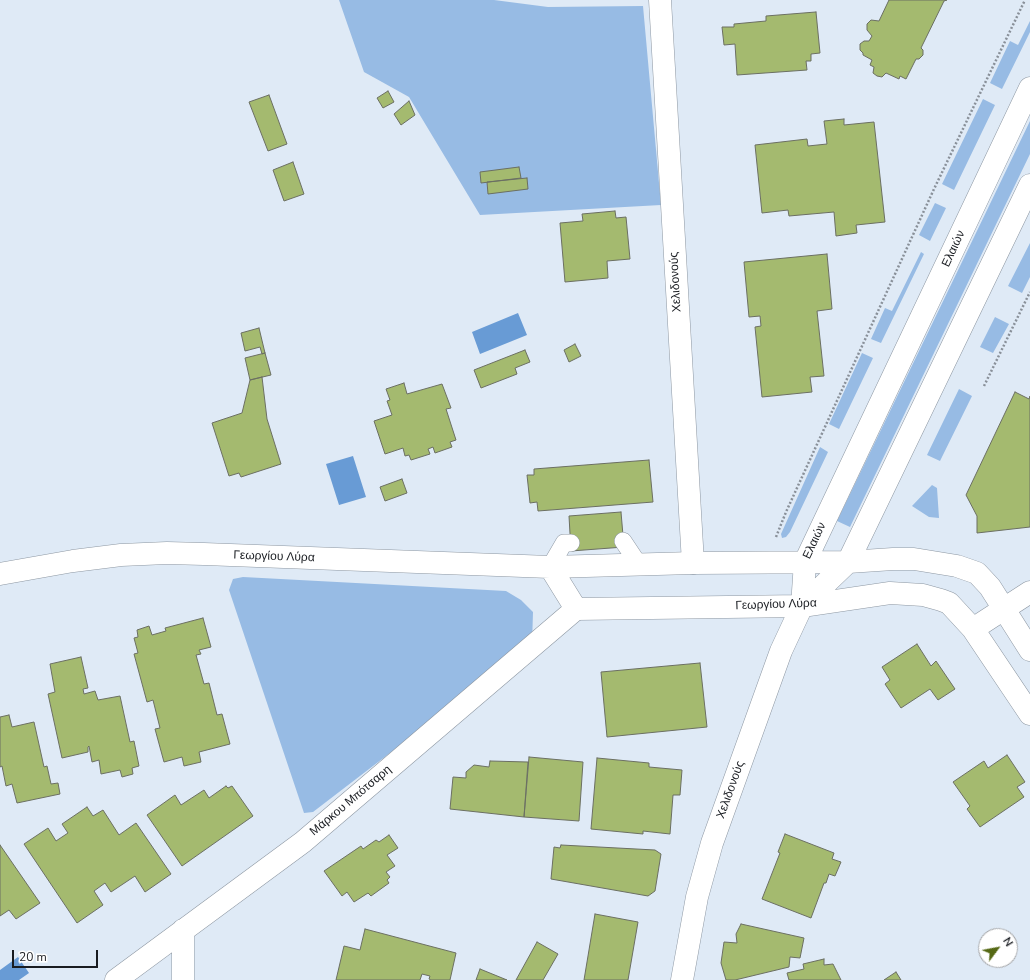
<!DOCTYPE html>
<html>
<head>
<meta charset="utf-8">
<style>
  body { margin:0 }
  #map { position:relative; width:1030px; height:980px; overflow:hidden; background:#dfeaf6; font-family:"Nunito Sans",sans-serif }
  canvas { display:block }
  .north { position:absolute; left:978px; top:928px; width:40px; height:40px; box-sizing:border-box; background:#fff; border:1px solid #a3a4a6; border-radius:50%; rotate:58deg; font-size:11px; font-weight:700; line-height:16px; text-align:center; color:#191c21 }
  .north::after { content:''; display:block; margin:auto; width:14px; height:18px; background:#556814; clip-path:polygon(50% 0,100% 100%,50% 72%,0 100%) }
  .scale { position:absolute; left:12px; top:950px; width:86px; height:18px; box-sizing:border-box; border:2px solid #191c21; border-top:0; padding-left:5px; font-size:12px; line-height:14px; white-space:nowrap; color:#191c21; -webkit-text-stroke:3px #fff; paint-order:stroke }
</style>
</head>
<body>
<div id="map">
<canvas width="1030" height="980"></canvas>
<div class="north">N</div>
<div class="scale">20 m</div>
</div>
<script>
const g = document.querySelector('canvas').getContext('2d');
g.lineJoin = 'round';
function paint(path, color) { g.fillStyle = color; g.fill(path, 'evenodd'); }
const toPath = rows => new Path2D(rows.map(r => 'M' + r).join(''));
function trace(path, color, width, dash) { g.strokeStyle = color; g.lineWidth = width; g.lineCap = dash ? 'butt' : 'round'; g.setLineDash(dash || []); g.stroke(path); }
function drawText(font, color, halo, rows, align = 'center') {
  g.font = font + ' "Nunito Sans",sans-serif'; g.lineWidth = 3; g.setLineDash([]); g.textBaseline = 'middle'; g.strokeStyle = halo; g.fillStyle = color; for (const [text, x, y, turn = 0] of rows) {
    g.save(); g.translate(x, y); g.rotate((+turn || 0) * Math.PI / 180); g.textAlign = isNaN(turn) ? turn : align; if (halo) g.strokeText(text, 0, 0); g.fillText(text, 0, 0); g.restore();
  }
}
const green = toPath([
  [339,0,494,0,548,7,643,6,661,205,480,215,409,97,364,72],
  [1030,21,1030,32,1002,89,990,83,1010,41,1018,45],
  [983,99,995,105,954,190,942,184],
  [1030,121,1030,154,850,527,837,521],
  [935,203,946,208,930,241,919,235],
  [1030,243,1030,277,1022,293,1008,286],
  [921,252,924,254,881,343,871,339,885,308,892,311],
  [995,317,1009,324,993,353,980,347],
  [862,353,873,358,839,429,829,424],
  [959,389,972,396,940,461,927,455],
  [820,447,828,452,790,532,786,537,782,538,781,534],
  [932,485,937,488,939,518,929,517,912,506],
  [243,577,506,591,521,600,533,612,532,644,313,812,304,813,229,590,233,579]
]);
const water = toPath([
  [518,313,527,335,480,354,472,332],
  [353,456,366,497,339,505,326,464],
  [18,957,29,973,19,980,0,980,0,970]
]);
const building = toPath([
  [889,0,947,0,944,1,921,48,923,50,923,55,919,59,916,59,906,79,900,76,899,79,886,73,882,77,877,76,873,73,874,67,870,65,872,60,863,55,863,53,860,50,860,44,864,41,869,41,872,36,867,30,867,24,871,20,879,21,889,0],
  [816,12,820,53,811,54,811,61,806,61,807,70,737,75,735,44,724,45,722,27,734,27,734,24,766,21,766,16,816,12],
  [388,91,394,102,383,108,377,98,388,91],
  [269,95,287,144,268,151,249,102,269,95],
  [409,101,415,115,401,125,394,114,409,101],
  [844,119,844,125,874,122,885,222,856,225,857,233,836,236,834,212,789,216,788,210,762,213,755,145,807,139,808,146,827,144,824,121,844,119],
  [293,162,304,194,284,201,273,170,293,162],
  [519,167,521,178,481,183,480,172,519,167],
  [527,178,528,189,488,194,487,182,527,178],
  [615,211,616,218,626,217,630,259,607,261,608,278,565,282,560,223,583,221,582,214,615,211],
  [827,254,832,309,817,311,824,376,810,377,812,392,762,397,755,327,761,326,760,316,749,317,744,262,827,254],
  [259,328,265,353,262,354,260,347,245,351,241,333,259,328],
  [575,344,581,356,569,362,564,350,575,344],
  [525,350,530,362,515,368,517,374,481,388,474,370,525,350],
  [265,353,271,375,250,380,245,358,265,353],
  [262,377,267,419,281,464,241,477,239,473,229,476,212,423,242,413,250,380,262,377],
  [404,383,407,394,442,384,451,408,446,409,456,440,450,442,452,447,435,453,433,447,428,449,430,454,411,460,409,455,405,456,403,448,385,454,374,421,392,415,387,401,390,400,386,389,404,383],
  [1015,392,1029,399,1030,396,1030,527,977,533,977,516,966,495,1015,392],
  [649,460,653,502,538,511,537,502,530,503,527,475,534,475,534,469,649,460],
  [402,479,407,493,385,501,380,487,402,479],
  [621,512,624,547,571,551,569,516,621,512],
  [203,618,211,647,199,650,201,654,196,655,204,684,209,683,217,715,222,714,230,744,199,752,201,762,184,766,182,757,164,762,155,729,160,728,153,700,147,702,134,654,138,653,134,638,138,637,137,630,149,626,152,635,166,631,165,628,203,618],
  [917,644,931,666,936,661,955,689,938,700,930,689,901,708,885,684,890,680,882,667,917,644],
  [81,657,88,688,83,689,84,694,95,691,98,700,120,696,130,742,134,741,139,766,132,768,133,774,122,777,120,770,101,774,99,760,92,762,89,746,88,747,88,752,62,758,48,694,55,692,50,664,81,657],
  [700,663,707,727,607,737,601,672,700,663],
  [9,715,12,727,34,722,44,767,47,766,51,784,58,783,60,794,17,803,12,784,6,786,2,766,0,767,0,717,9,715],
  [1007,755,1025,782,1017,787,1024,797,980,827,967,809,970,806,953,782,984,761,988,768,1007,755],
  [529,757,583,762,579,821,524,817,529,757],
  [597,758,649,763,649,767,682,770,680,795,673,795,670,834,643,831,643,834,591,829,597,758],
  [490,761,528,762,524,817,450,809,453,777,466,778,466,772,474,765,489,767,490,761],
  [226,786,228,788,232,786,253,816,182,866,147,815,175,795,181,805,204,790,209,798,226,786],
  [87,807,93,816,103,810,119,835,136,823,171,874,145,892,135,876,111,892,105,883,94,891,103,905,77,923,24,844,48,828,56,841,68,833,62,824,87,807],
  [785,834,834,853,832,859,841,862,835,876,829,874,826,883,824,883,811,918,762,899,780,853,778,852,785,834],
  [389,835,398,848,387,855,395,866,386,872,390,877,387,880,389,883,371,896,368,893,354,902,347,892,342,896,324,871,361,846,363,849,376,840,379,842,389,835],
  [0,845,40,903,16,919,9,910,0,916,0,845],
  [561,845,655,850,661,854,655,891,648,896,551,879,554,847,560,848,561,845],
  [595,914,638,922,628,980,584,980,595,914],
  [741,924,804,938,800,958,790,957,789,967,735,980,726,980,721,963,724,942,737,943,736,934,741,924],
  [365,929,456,953,450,980,431,980,429,979,430,976,422,974,420,980,336,980,344,946,360,950,365,929],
  [537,942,558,954,543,980,516,980,537,942],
  [824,959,824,965,833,964,841,980,789,980,787,973,804,969,803,964,824,959],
  [480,969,507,980,476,980,480,969],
  [896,972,901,980,884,980,896,972]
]);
const path = toPath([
  [984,386,1030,292],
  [776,537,786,512,934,189,1025,0]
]);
const service = toPath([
  [623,541,639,565],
  [550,567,564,543,571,543]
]);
const minor = toPath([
  [660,0,693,563],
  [116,980,303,842,576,609],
  [183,980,183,930]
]);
const tertiary = toPath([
  [682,980,697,897,712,843,781,651,802,606]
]);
const secondary = toPath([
  [550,567,576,609,802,606,890,593,923,595,941,600,949,603,973,629,1030,714],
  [0,574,73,561,121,555,167,553,204,554,550,567,693,563,848,562,893,559,914,559,957,566,977,573,990,587,1030,650],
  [802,606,805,562,1030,88],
  [802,606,848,562,1030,185],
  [973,629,1030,592]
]);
const streetNames = [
  ["Ελαιών",954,249,-65],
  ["Χελιδονούς",676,282,-93],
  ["Ελαιών",815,541,-65],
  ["Γεωργίου Λύρα",274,557,2],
  ["Γεωργίου Λύρα",776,605,-2],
  ["Χελιδονούς",731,790,-70],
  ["Μάρκου Μπότσαρη",351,801,-40]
];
paint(green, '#97bbe4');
paint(water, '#689bd5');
paint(building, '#a4ba6f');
trace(building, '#6b6f62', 1);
trace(service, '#8d97a2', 18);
trace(minor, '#8d97a2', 23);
trace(tertiary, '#8d97a2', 23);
trace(secondary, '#8d97a2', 23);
trace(path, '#899099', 2.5, [2, 2]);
trace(service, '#fff', 17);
trace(minor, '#fff', 22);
trace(tertiary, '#fff', 22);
trace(secondary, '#fff', 22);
drawText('12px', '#191c21', '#fff', streetNames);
</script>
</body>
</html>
